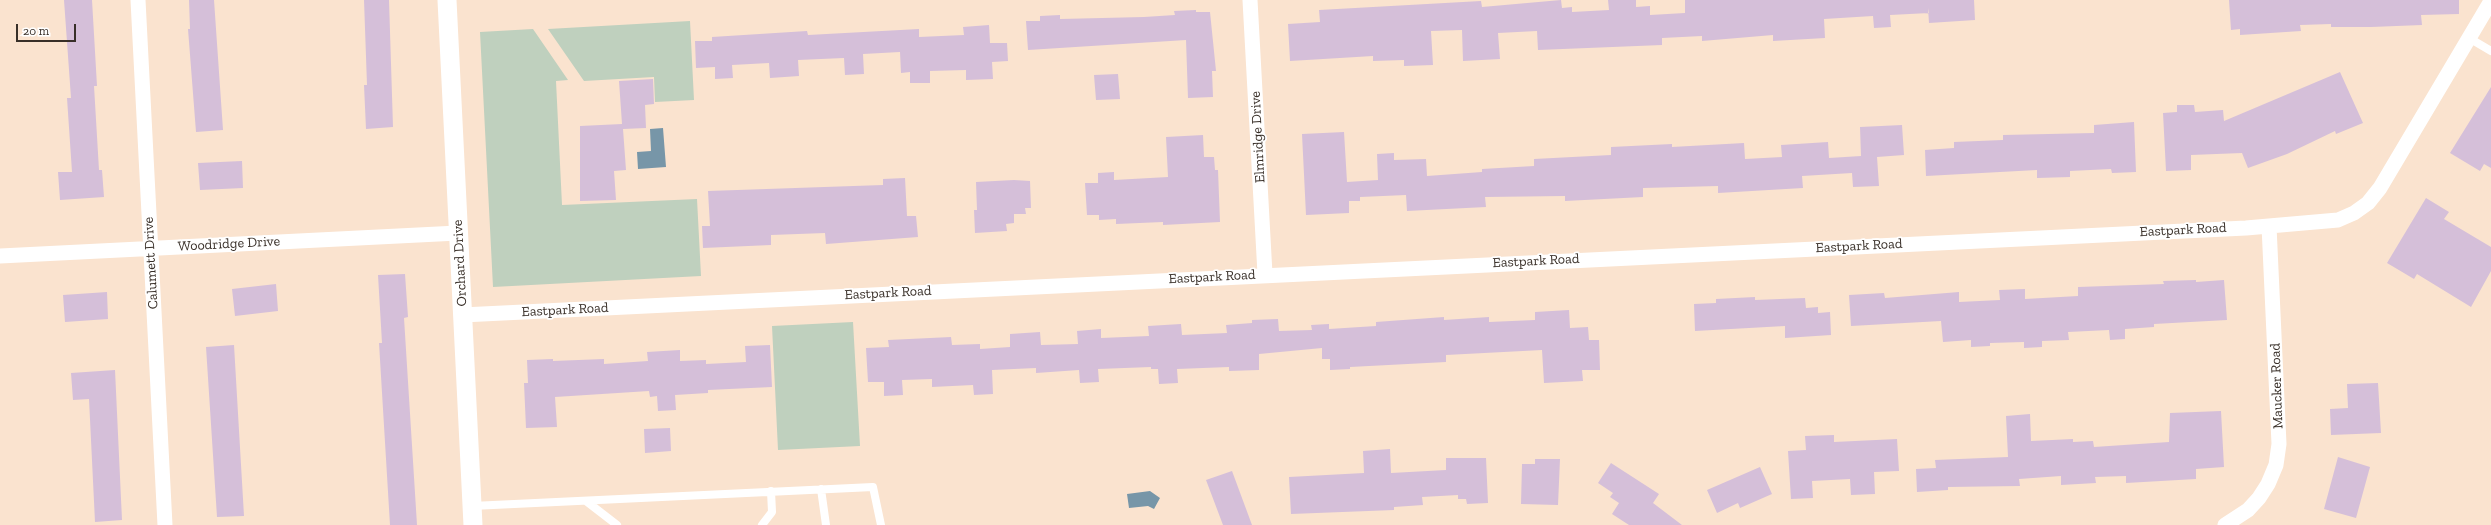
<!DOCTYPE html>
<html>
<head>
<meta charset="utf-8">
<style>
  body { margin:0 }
  #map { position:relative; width:2491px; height:525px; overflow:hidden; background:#fae3cf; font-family:"Zilla Slab",serif }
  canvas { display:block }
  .scale { position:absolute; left:16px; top:24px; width:60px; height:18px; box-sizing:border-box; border:2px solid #382f28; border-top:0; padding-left:5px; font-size:12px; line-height:14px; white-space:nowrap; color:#382f28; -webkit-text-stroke:3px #fff; paint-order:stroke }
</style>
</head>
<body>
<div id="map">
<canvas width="2491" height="525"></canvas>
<div class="scale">20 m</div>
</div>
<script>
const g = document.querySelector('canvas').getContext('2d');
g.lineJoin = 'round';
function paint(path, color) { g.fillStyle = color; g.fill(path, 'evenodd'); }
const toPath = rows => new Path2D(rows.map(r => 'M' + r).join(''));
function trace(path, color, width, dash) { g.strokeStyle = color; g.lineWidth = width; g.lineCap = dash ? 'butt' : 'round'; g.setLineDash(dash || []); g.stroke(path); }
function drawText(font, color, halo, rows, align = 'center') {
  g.font = font + ' "Zilla Slab",serif'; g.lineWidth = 3.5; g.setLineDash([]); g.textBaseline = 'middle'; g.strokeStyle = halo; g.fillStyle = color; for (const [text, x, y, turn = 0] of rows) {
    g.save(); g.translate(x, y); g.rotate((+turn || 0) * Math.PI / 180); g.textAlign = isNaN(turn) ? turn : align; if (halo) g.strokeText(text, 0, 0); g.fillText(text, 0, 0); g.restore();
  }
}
const green = toPath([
  [690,21,694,100,655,102,654,77,584,81,548,29],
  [533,29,568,80,556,81,562,205,697,199,701,276,493,287,480,32],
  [853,322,860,446,778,450,772,326]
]);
const water = toPath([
  [663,128,666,167,638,169,637,152,651,151,650,129],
  [1150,491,1160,498,1154,509,1148,506,1129,508,1127,494]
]);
const building = toPath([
  [64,0,92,0,97,86,94,86,99,170,102,170,104,197,60,200,58,172,72,172,67,98,71,98],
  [189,0,214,0,223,130,196,132,188,29,190,29],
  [364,0,389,0,393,127,366,129,364,85,367,85],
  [1561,0,1562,8,1572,7,1572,12,1609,10,1608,0,1636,0,1636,7,1650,6,1650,15,1685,13,1685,0,1974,0,1975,20,1929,23,1928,8,1929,13,1890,15,1891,27,1874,28,1873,16,1824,19,1825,38,1773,41,1773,35,1702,41,1702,36,1662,38,1662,45,1538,50,1537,31,1498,33,1500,59,1463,61,1462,30,1431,31,1433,65,1404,66,1404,60,1373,61,1373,56,1290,61,1288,24,1320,22,1319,10,1481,1,1482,7],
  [2229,0,2459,0,2459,14,2421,15,2422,25,2371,27,2331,27,2331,24,2300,25,2301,31,2240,35,2240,29,2231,30],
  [1196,10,1196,12,1210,12,1216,71,1212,71,1213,97,1188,98,1186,40,1028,50,1026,21,1040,21,1040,16,1060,15,1060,19,1144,17,1175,15,1174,11],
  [989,25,990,43,1007,43,1008,61,992,62,993,79,966,80,966,70,930,71,930,83,910,83,910,72,901,73,900,52,863,54,864,74,845,75,844,58,798,60,799,76,770,78,769,63,732,65,733,78,715,79,715,67,696,68,695,41,712,41,712,37,807,31,808,35,919,29,919,37,964,35,963,27],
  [2340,72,2363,123,2336,134,2335,131,2287,154,2248,168,2242,153,2191,155,2191,170,2166,171,2163,113,2177,112,2177,105,2194,105,2195,112,2223,110,2224,121],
  [1118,74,1120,99,1096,100,1094,75],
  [653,79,654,104,645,105,646,128,623,129,626,170,614,171,616,200,580,201,580,126,622,124,619,81],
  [2491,87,2491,168,2484,164,2480,171,2450,153],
  [2134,122,2136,172,2112,173,2111,169,2070,171,2070,177,2037,178,2037,170,1926,176,1925,150,1954,148,1954,142,2003,140,2003,135,2094,133,2094,125],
  [1902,125,1904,155,1877,157,1879,186,1853,187,1852,173,1802,176,1803,188,1718,193,1718,186,1643,188,1643,197,1565,201,1565,196,1485,197,1486,207,1407,211,1406,195,1360,197,1360,201,1349,201,1349,213,1306,215,1302,134,1344,132,1347,182,1378,180,1377,154,1394,153,1394,160,1426,159,1427,176,1482,172,1482,169,1534,166,1534,159,1611,155,1611,147,1672,144,1672,147,1744,143,1745,159,1782,157,1781,145,1828,142,1829,158,1861,156,1860,127],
  [1203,135,1204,157,1214,157,1215,170,1218,170,1220,222,1163,225,1163,222,1116,224,1116,219,1099,220,1099,215,1087,215,1085,183,1098,183,1098,173,1114,172,1114,180,1168,177,1166,137],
  [242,161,243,188,200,190,198,163],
  [905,178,907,216,916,216,918,237,826,244,825,233,771,235,771,245,703,248,702,226,710,226,708,191,883,185,883,179],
  [1014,180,1030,181,1031,208,1025,208,1026,214,1014,214,1014,223,1006,224,1007,231,975,233,974,210,977,210,976,182],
  [2426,198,2449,212,2444,219,2491,247,2491,271,2471,307,2417,274,2414,279,2387,263],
  [405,274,408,317,404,318,417,525,390,525,379,343,382,343,378,275],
  [2196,280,2196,282,2224,280,2227,320,2154,324,2154,327,2125,329,2125,339,2110,340,2109,330,2068,332,2069,340,2042,341,2042,347,2024,348,2024,342,1990,343,1990,346,1971,347,1971,340,1943,342,1941,321,1851,326,1849,295,1884,293,1885,298,1959,292,1959,302,2000,300,1999,290,2025,289,2025,299,2078,296,2078,287,2164,284,2163,281],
  [276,284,278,311,235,316,232,289],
  [107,292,108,319,65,322,63,295],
  [1755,297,1755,300,1805,298,1806,308,1818,307,1818,313,1830,312,1831,335,1785,338,1785,326,1695,331,1694,304,1716,303,1716,299],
  [1569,310,1570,328,1588,327,1589,340,1599,340,1600,370,1582,370,1583,381,1544,383,1542,350,1446,355,1446,362,1350,367,1350,369,1330,370,1330,359,1322,359,1322,348,1259,354,1259,370,1229,371,1229,367,1177,369,1178,383,1159,384,1158,369,1151,369,1151,367,1098,369,1099,382,1080,383,1079,370,1036,373,1036,368,992,370,993,394,974,395,973,385,932,387,932,379,902,380,903,395,884,396,884,382,868,382,866,348,889,347,888,340,951,337,952,345,980,344,980,349,1010,347,1010,334,1040,332,1041,345,1078,344,1077,331,1101,329,1101,338,1149,336,1148,326,1181,324,1182,335,1227,333,1226,325,1252,323,1252,320,1278,319,1279,331,1312,330,1311,325,1329,324,1329,329,1376,326,1376,322,1444,317,1444,320,1489,317,1489,322,1535,320,1535,312],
  [234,345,244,516,217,517,206,347],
  [770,345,772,387,708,390,708,393,675,395,676,410,658,411,657,396,650,397,649,391,555,397,557,427,526,428,524,383,528,383,527,360,553,359,553,361,604,359,604,364,648,361,647,352,680,350,680,361,706,360,706,364,746,362,745,346],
  [115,370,122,520,95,522,89,399,73,400,71,373],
  [2378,383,2381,433,2331,435,2330,409,2348,408,2347,384],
  [2221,411,2224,467,2196,469,2196,479,2126,483,2126,476,2095,477,2096,483,2061,485,2061,476,2019,479,2020,486,1948,487,1948,490,1917,492,1916,469,1936,468,1935,460,2008,457,2006,416,2030,414,2031,441,2073,439,2073,442,2093,441,2094,447,2169,442,2170,413],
  [670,428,671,451,645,453,644,429],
  [1834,435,1834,442,1897,439,1899,471,1874,472,1875,494,1851,495,1850,479,1812,481,1813,498,1791,499,1788,451,1806,450,1805,436],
  [1390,449,1391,473,1446,470,1446,458,1486,458,1488,503,1467,504,1466,499,1458,499,1458,495,1422,497,1423,505,1394,507,1394,510,1291,514,1289,477,1364,473,1363,451],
  [2338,457,2370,467,2356,518,2324,509],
  [1535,459,1560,459,1558,505,1521,504,1522,464,1535,464],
  [1611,463,1659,494,1653,503,1682,525,1629,525,1612,514,1619,503,1610,497,1613,493,1598,483],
  [1760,467,1772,494,1740,508,1738,503,1717,513,1707,490],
  [1232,471,1252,525,1223,525,1206,480]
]);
const service = toPath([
  [2469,38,2491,51],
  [821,489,826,525],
  [586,501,617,525],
  [472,506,873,487,881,525],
  [762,525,772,512,771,491]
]);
const minor = toPath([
  [138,0,165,525],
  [1250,0,1265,274],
  [0,256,458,233],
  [462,315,2246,228,2338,220,2354,213,2368,203,2380,188,2491,1],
  [2225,525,2248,510,2259,498,2268,484,2276,465,2279,444,2269,226]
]);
const tertiary = toPath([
  [447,0,473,525]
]);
const streetNames = [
  ["Elmridge Drive",1258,137,-93],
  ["Eastpark Road",2183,230,-3],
  ["Woodridge Drive",229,244,-3],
  ["Eastpark Road",1859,246,-3],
  ["Eastpark Road",1536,261,-3],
  ["Calumett Drive",151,263,-93],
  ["Orchard Drive",460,263,-93],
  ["Eastpark Road",1212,277,-3],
  ["Eastpark Road",888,293,-3],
  ["Eastpark Road",565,310,-3],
  ["Maucker Road",2277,386,-92]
];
paint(green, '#bfd0be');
paint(water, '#7796a8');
paint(building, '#d5bfd9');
trace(service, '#fff', 8);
trace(minor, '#fff', 15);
trace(tertiary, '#fff', 19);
drawText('14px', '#382f28', '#fff', streetNames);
</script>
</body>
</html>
